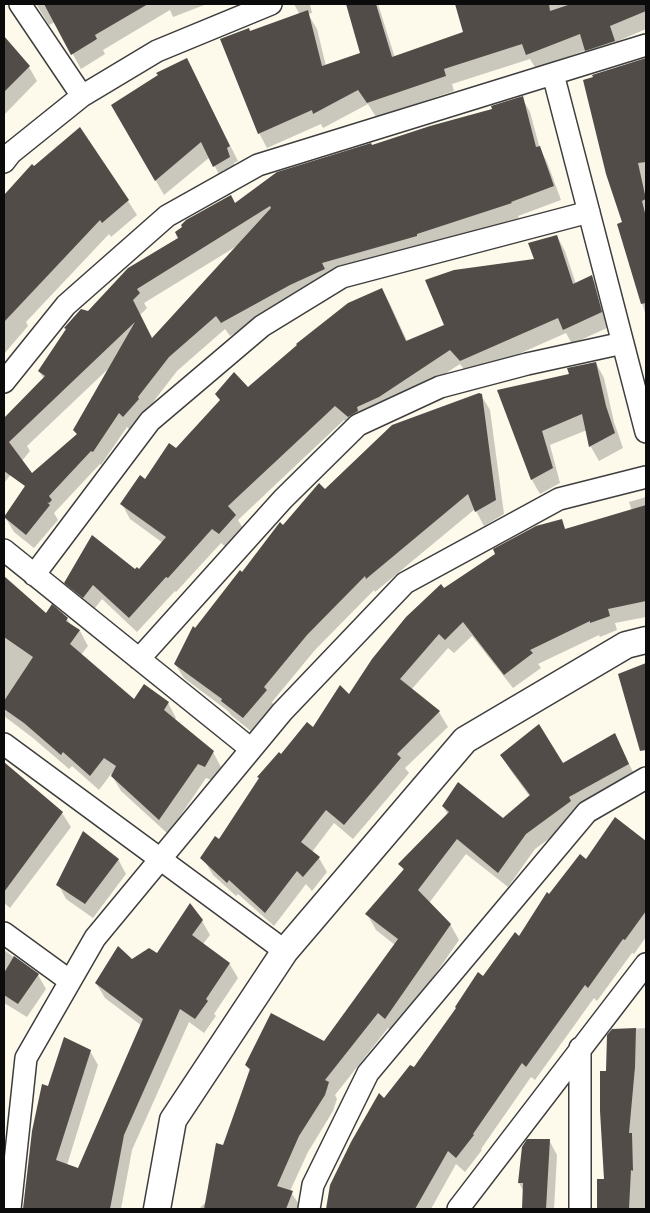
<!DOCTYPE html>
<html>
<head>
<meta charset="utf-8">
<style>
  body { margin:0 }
  #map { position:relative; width:650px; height:1213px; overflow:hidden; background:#fdf9eb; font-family:"Libre Baskerville",serif }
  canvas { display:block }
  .frame { position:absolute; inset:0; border:5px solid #0b0b0b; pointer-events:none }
</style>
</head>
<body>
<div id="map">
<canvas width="650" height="1213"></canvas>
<div class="frame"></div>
</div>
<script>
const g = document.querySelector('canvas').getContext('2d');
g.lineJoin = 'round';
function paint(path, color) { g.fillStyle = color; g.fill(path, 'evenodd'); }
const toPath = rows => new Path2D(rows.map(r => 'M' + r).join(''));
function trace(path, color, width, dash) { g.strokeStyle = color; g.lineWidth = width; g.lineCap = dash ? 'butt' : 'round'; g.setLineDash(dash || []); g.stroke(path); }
const shadow = toPath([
  [36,4,207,4,173,17,170,10,103,50,105,54,81,69,55,22,49,25],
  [294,4,310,4,312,13,308,14,317,29,326,66,362,54,347,4,378,4,395,58,465,32,457,4,646,4,646,29,618,41,623,56,594,65,586,50,536,69,530,59,452,84,454,91,376,117,368,104,323,128,321,124,267,148,259,133,251,32,300,15],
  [12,47,29,67,37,81,4,115,4,55],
  [646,59,646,316,618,224,623,223,594,76],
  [194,74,238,161,234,163,237,172,222,180,210,157,164,195,113,106],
  [522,98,530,112,540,149,547,162,561,200,518,216,519,218,424,248,298,299,230,336,225,329,177,371,131,431,127,427,101,465,100,464,54,513,58,520,34,548,14,532,5,517,77,435,74,430,108,369,27,446,30,451,4,483,4,421,44,379,39,371,88,312,235,204,372,146,494,110],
  [237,246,152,339,140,315,147,308,144,303],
  [32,166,128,201,137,215,111,237,109,234,26,322,28,326,4,354,4,196],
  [557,236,565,251,576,284,592,277,600,291,609,327,572,344,566,333,469,376,460,364,357,431,344,420,238,520,244,530,227,548,221,543,176,592,175,591,137,632,102,599,92,612,74,597,66,583,140,571,163,543,130,519,122,504,176,450,248,388,382,289,390,304,407,341,446,326,536,260],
  [596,363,604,378,614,422,623,448,599,461,591,447,587,430,550,445,560,483,540,494,532,480,499,391,570,375],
  [481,395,490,410,504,514,484,526,475,509,375,592,374,590,315,650,272,702,274,706,252,732,231,715,228,711,184,678,175,664,195,630,283,527,325,491],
  [646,497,646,617,615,623,617,630,600,637,599,635,538,664,541,668,513,688,472,636,454,653,448,648,411,690,439,712,448,727,405,768,409,773,353,839,334,823,312,852,319,858,327,872,312,891,306,884,274,926,238,894,236,896,213,875,204,860,281,756,349,696,444,590,561,521,566,530,632,511,629,502],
  [4,583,47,615,67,619,72,626,80,631,88,646,81,655,134,701,168,703,176,718,175,720,213,752,221,767,214,781,206,778,168,834,121,791,111,774,99,790,72,766,69,769,33,738,4,716],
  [646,665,646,729,640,731,620,674],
  [615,735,637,780,579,817,535,849,508,887,466,854,429,903,450,924,459,940,394,1034,388,1028,335,1095,337,1099,333,1111,308,1152,290,1191,301,1207,300,1209,199,1209,207,1201,250,1071,246,1065,324,1043,395,945,376,930,367,914,404,871,400,864,448,815,443,806,503,820,530,797,511,771,502,756,563,765],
  [40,794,62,813,71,827,10,908,4,903,4,846],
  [615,819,646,843,646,937,634,954,632,953,597,1001,594,998,535,1080,531,1077,481,1149,482,1150,465,1172,456,1164,431,1209,327,1209,332,1185,384,1100,414,1069,483,977,519,937,549,896,586,861],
  [118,859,126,874,93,918,66,899,58,884],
  [202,921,210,935,203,944,229,963,238,978,214,1014,216,1016,204,1033,189,1022,132,1150,121,1209,24,1209,49,1088,90,1051,98,1065,67,1165,78,1170,142,1026,105,998,96,983,132,961,157,955],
  [4,950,38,975,46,989,27,1017,4,1003],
  [646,1028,646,1209,598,1209,599,1180,606,1180,607,1072,612,1030],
  [549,1140,557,1155,554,1209,523,1209,524,1192,519,1183]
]);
const building = toPath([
  [44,4,148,4,95,35,97,39,71,55],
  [346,4,376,4,392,57,463,32,455,4,549,4,550,11,571,4,646,4,646,11,610,26,615,41,585,51,580,34,526,55,522,44,444,69,446,76,367,103,358,90,313,114,312,110,258,134,220,39,249,28,250,31,308,10,322,66,360,53],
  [4,36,30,66,4,92],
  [187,58,230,146,227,148,230,157,213,167,201,142,155,181,111,105,158,75,156,73],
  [646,58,646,162,638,163,646,199,642,201,646,217,646,303,641,304,617,224,622,222,606,174,583,80,593,77,592,75],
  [523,96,536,147,540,146,554,186,511,202,512,203,417,234,417,236,322,263,325,269,290,285,221,323,216,316,169,357,138,397,139,399,123,417,119,413,93,452,91,451,49,496,52,500,49,503,47,502,50,505,26,535,4,517,25,486,4,471,4,418,45,376,38,371,66,329,64,328,81,309,88,311,128,268,178,238,175,232,182,227,181,225,186,220,231,195,235,203,277,172,371,143,372,145,430,126,492,109,491,106],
  [270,206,271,208,152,338,133,300,140,293,137,289],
  [135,322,73,430,77,434,32,473,9,442],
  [80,127,129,200,102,223,100,220,4,322,4,195,32,164,34,166],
  [557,235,573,284,592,275,602,312,563,330,558,318,460,361,450,350,379,397,357,407,358,411,348,417,335,406,228,506,236,515,219,534,212,529,168,578,166,577,129,618,93,585,83,598,64,583,92,535,135,569,137,567,139,569,166,537,120,504,140,475,145,479,169,443,176,448,220,400,215,394,234,372,248,387,297,345,296,344,348,303,382,288,406,341,444,325,425,280,454,270,534,259,528,243],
  [596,362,606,406,615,433,589,447,582,414,542,431,553,468,531,480,497,390,569,374,567,368],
  [479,393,482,394,496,500,475,512,468,494,366,579,365,576,307,635,264,687,267,690,243,718,221,701,222,699,174,664,193,626,195,628,240,570,242,572,280,522,283,525,319,483,325,489,392,425],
  [646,505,646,601,608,609,610,616,590,623,590,621,530,650,533,653,504,675,463,622,445,640,439,634,400,679,440,711,397,754,401,758,344,825,326,810,301,842,320,857,303,877,297,871,265,913,229,880,227,883,200,858,215,836,219,839,259,778,257,777,279,752,281,754,307,722,313,727,340,685,349,694,372,659,406,617,441,584,444,588,495,554,493,549,536,526,562,519,565,529],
  [4,576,46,613,52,604,68,618,66,621,80,630,70,644,134,699,144,684,169,702,164,710,214,751,205,767,198,764,159,820,111,776,116,766,104,758,90,776,63,752,61,755,24,723,4,709,4,701,33,657,4,637],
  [646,663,646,750,640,751,618,674],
  [539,724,563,763,615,733,629,764,569,797,571,801,526,834,498,873,457,839,418,890,451,924,385,1019,378,1013,325,1080,329,1082,325,1095,299,1136,277,1186,293,1191,286,1209,204,1209,216,1143,223,1145,250,1069,245,1065,271,1013,324,1041,398,939,365,914,404,869,398,864,449,812,442,806,458,782,503,818,530,795,500,755],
  [4,762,63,812,4,892],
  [615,817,646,841,646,911,625,940,623,939,588,988,585,985,526,1067,522,1063,473,1134,474,1135,456,1158,448,1151,415,1209,326,1209,330,1185,351,1142,379,1093,384,1098,410,1065,414,1067,456,1008,455,1007,478,972,483,976,515,932,519,936,547,892,549,894,580,854,586,859],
  [83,831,119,859,85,904,56,885],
  [190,903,203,920,192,935,230,963,206,999,208,1001,195,1019,180,1009,124,1135,110,1209,23,1209,32,1131,42,1084,48,1086,64,1037,91,1050,56,1160,78,1168,143,1019,95,983,118,946,132,959,149,948,157,953],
  [14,956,39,974,18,1004,4,995,4,973],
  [636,1028,635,1067,629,1133,632,1133,633,1171,631,1170,629,1209,597,1209,597,1179,604,1179,600,1111,600,1071,606,1071,607,1035,612,1029],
  [527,1139,550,1139,546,1209,522,1209,523,1183,518,1183,522,1147]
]);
const minor = toPath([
  [20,4,82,96],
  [553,74,646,432],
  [4,162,11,153,82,96,157,51,271,4],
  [4,382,66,305,167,216,258,165,646,45],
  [4,550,251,749],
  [34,575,150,421,262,326,342,277,589,212],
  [139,659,283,499,358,425,440,387,527,364,623,343],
  [4,744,285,951],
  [4,933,70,981],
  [10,1209,26,1058,95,938,282,712,405,583,559,499,646,477],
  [309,1209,313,1185,368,1073,587,812,646,778],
  [458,1209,646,964],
  [580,1209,580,1048]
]);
const tertiary = toPath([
  [157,1209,173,1120,285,951,465,740,626,645,646,640]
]);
paint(shadow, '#0003');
paint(building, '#524c48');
trace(minor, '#3e3e3e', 24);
trace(tertiary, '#3e3e3e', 29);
trace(minor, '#fff', 21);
trace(tertiary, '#fff', 26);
</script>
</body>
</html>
